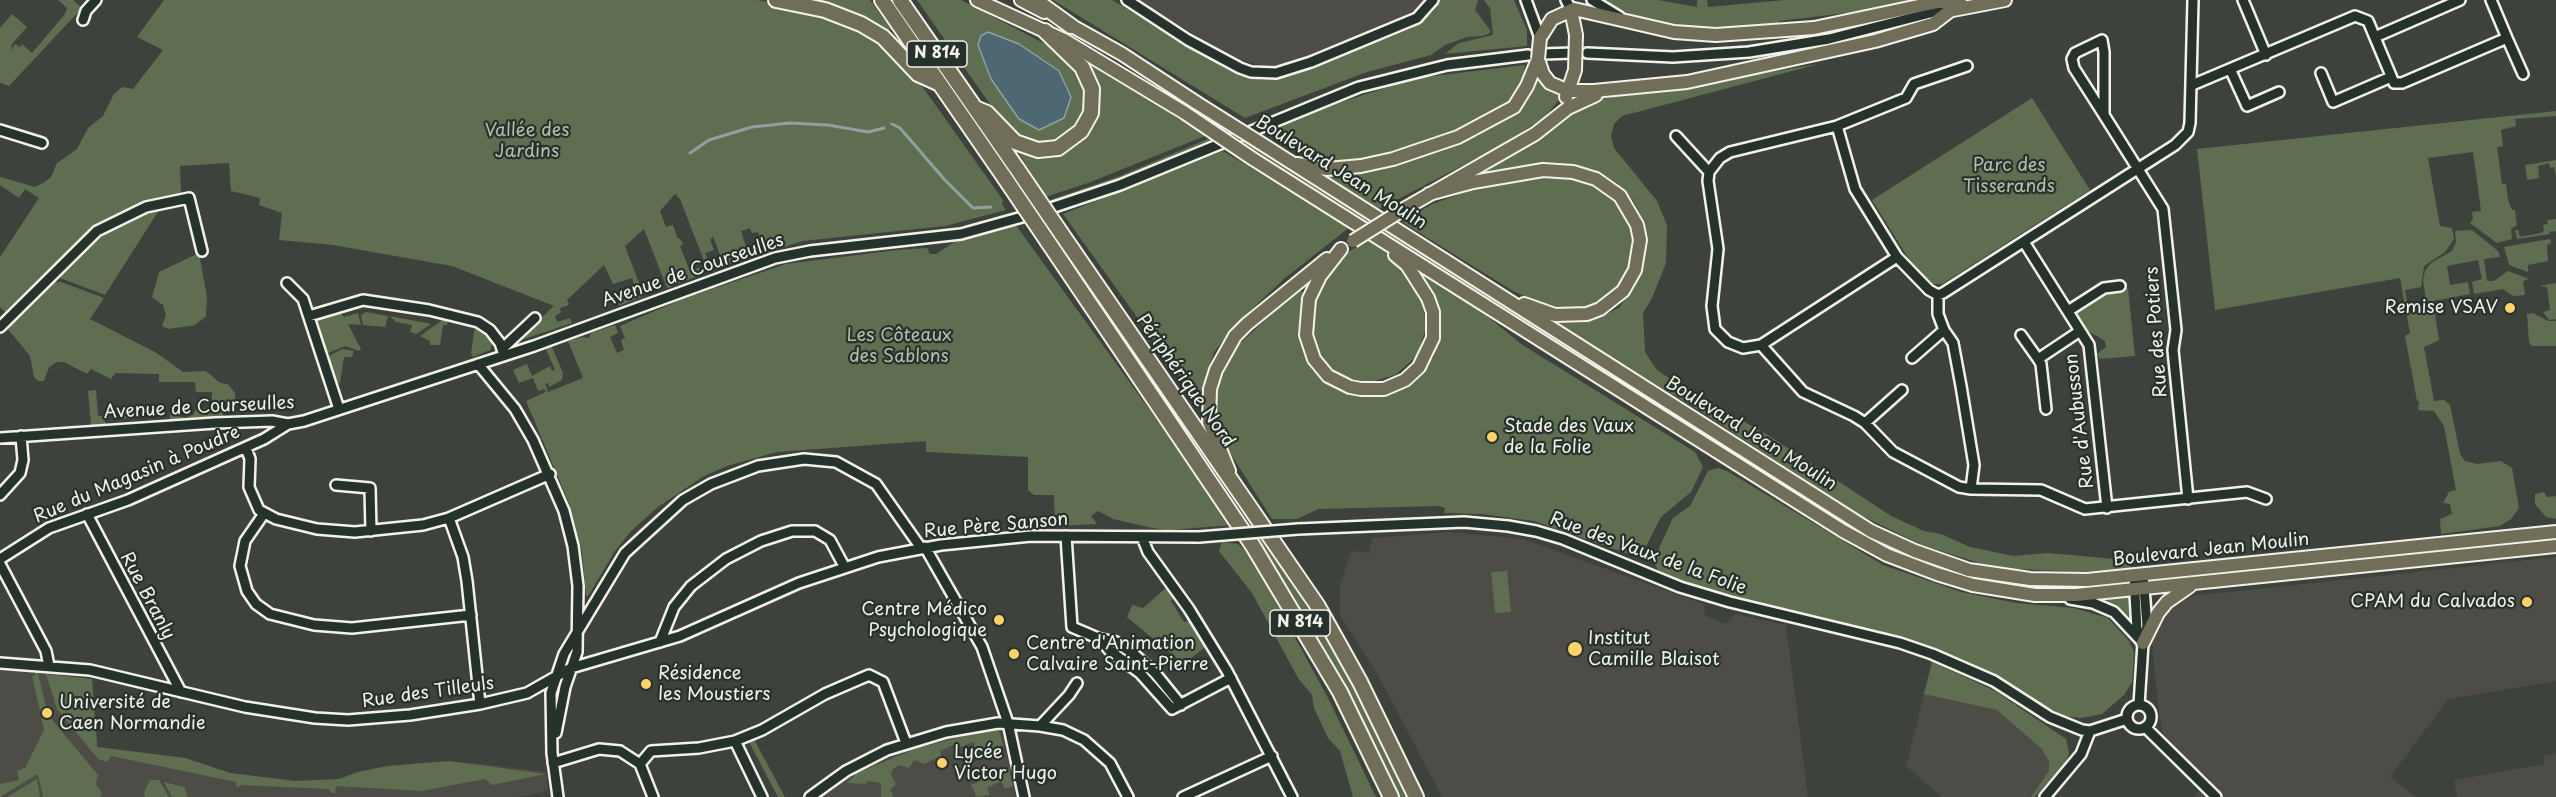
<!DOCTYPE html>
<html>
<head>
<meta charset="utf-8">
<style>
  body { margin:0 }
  canvas { display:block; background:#3d423c }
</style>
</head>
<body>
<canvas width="2556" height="797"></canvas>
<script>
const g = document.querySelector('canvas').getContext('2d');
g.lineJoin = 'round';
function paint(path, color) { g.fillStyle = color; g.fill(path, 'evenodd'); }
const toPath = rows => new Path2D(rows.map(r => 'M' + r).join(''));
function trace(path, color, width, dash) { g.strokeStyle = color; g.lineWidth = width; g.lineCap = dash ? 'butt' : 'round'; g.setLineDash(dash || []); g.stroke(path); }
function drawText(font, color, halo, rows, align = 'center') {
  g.font = font + ' "Playpen Sans",sans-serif'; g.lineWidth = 4.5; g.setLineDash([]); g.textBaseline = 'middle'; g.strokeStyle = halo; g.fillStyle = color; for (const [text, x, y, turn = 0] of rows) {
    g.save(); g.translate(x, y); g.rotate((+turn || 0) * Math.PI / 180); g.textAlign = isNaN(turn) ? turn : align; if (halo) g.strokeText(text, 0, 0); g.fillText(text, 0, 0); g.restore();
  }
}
const built = toPath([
  [1136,0,1426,0,1412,12,1294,63,1270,67,1237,59],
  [1451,532,1523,539,1703,604,1706,616,1726,624,1735,614,1786,625,1808,797,1442,797,1377,673,1340,616,1340,585,1351,552,1363,551,1369,554,1372,538],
  [2556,557,2556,681,2448,699,2390,777,2416,797,2193,797,2211,780,2174,749,2163,733,2159,714,2152,645,2153,634,2171,606,2192,596],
  [1932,662,1995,691,2066,739,2069,748,2068,757,2036,797,1942,797,1906,766],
  [0,669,92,679,98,747,185,758,230,773,295,781,339,779,358,772,416,763,473,763,546,772,548,791,518,797,0,797],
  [987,730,1000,730,1002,734,1016,797,821,797,849,776,895,755,936,741],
  [2556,754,2556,797,2457,797,2454,780,2544,764,2543,756]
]);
const green = toPath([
  [58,0,73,0,82,8,9,86,0,83,0,28,12,14,27,27,12,44,11,51,15,44,20,47,22,44,32,53,65,14,67,8],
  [164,0,757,0,810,10,833,17,882,40,907,65,1003,200,1002,204,1006,210,945,226,803,241,724,266,713,236,710,240,714,250,705,253,710,264,706,266,680,199,675,194,660,211,666,227,673,225,678,239,680,238,683,244,680,246,690,271,699,268,700,275,667,288,644,229,625,246,644,296,619,306,616,294,635,288,632,278,613,284,604,265,567,300,569,305,560,308,561,312,555,316,557,322,570,318,572,323,515,342,554,306,452,266,333,245,279,240,282,213,259,205,260,198,231,191,229,163,180,166,181,194,124,212,95,229,8,315,0,307,0,257,39,198,25,189,19,198,0,185,0,177,35,187,45,182,51,177,57,163,77,149,88,128,103,116,114,94,122,87,133,89,163,50,137,37],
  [750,228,752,233,758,232,762,245,747,250,741,231],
  [799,0,870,0,891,29,885,34],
  [917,0,961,0,1051,47,1071,63,1084,86,1084,110,1078,121,1058,140,1044,143,1016,135,1006,127],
  [1053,0,1112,0,1224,66,1242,75,1263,80,1308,70,1410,29,1433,12,1440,0,1478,0,1475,10,1490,30,1490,33,1483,36,1467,37,1445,45,1431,55,1367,72,1245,118],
  [1484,0,1514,0,1527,30,1527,46,1445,54,1459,43,1493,35,1490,8],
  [1601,0,1658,0,1697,7,1697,0,1707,0,1708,7,1785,0,1914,0,1863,11,1779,21,1779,26,1730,31,1661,25,1632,15],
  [1078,54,1099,66,1205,136,1088,183,1045,197,1016,148,1042,155,1096,111],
  [1819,64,1622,116,1614,124,1611,136,1614,148,1657,201,1667,225,1666,263,1652,298,1643,313,1645,352,1656,369,1676,383,1771,437,1891,516,1924,531,1941,534,1970,547,2013,556,2048,553,2115,559,2131,566,2131,569,2080,572,1995,568,1922,545,1856,513,1703,413,1550,320,1578,322,1599,317,1619,308,1632,290,1643,265,1646,244,1644,222,1633,200,1614,182,1592,169,1566,166,1541,166,1473,177,1474,173,1538,140,1580,106,1595,100],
  [1525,65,1522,86,1509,106,1459,130,1379,155,1351,161,1327,161,1308,157,1275,136,1271,129,1332,105,1417,78],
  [1537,76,1547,87,1562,96,1545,117,1502,145,1377,210,1314,171,1353,173,1395,165,1440,151,1503,122,1520,109,1527,102],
  [2032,98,2090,190,1942,284,1933,284,1910,261,1872,200],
  [2556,111,2556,116,2515,119,2516,126,2501,130,2503,146,2497,147,2502,184,2506,184,2508,200,2512,210,2515,210,2517,225,2511,229,2512,239,2497,243,2470,223,2473,219,2472,212,2481,211,2473,152,2428,158,2440,226,2452,228,2454,239,2445,252,2424,266,2421,287,2405,290,2408,307,2414,306,2415,313,2424,311,2427,307,2423,280,2425,271,2431,263,2452,251,2456,242,2455,231,2472,230,2498,251,2500,257,2484,259,2487,281,2494,281,2508,271,2529,279,2523,281,2525,295,2513,296,2503,289,2474,294,2472,282,2482,279,2478,260,2447,266,2450,285,2468,282,2470,294,2433,301,2439,340,2424,347,2434,401,2444,400,2450,405,2460,454,2465,461,2477,464,2501,461,2512,468,2519,508,2511,519,2500,526,2441,534,2440,519,2452,514,2450,504,2443,503,2449,492,2456,490,2444,426,2434,411,2418,410,2419,401,2417,401,2405,336,2410,333,2400,278,2215,310,2197,149],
  [1210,138,1212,139,1133,173,1051,202,1050,200,1120,176],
  [1246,140,1599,366,1917,558,2089,586,2113,584,2121,586,2035,589,1981,581,1952,574,1888,550,1819,510,1284,171,1242,143],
  [1223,151,1350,227,1285,278,1238,322,1214,352,1198,402,1063,214],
  [2556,160,2556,176,2554,167,2550,168,2549,163,2538,166,2539,178,2527,180,2525,165],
  [1534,177,1568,178,1598,186,1622,205,1634,227,1636,248,1630,272,1615,294,1591,307,1562,311,1544,305,1513,291,1402,222,1432,204,1471,190],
  [161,207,105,295,60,278,61,271,99,234,127,218],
  [2556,219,2556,231,2549,232,2550,234,2517,239,2515,230,2518,230,2520,237,2541,233,2544,231,2543,225,2548,224,2547,220],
  [1015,224,1233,525,1168,530,1152,528,1113,519,1098,511,1091,516,1097,524,1055,526,1054,495,1034,495,1028,490,1028,457,926,452,926,441,777,452,727,466,704,476,658,507,631,531,615,551,588,596,586,596,582,552,569,503,526,401,546,392,544,389,538,391,533,378,519,383,513,370,527,364,532,376,550,366,552,371,555,370,546,349,552,347,563,373,562,380,549,387,548,383,545,384,548,392,583,378,568,341,582,337,589,338,591,333,615,325,618,333,610,337,617,353,624,350,621,340,625,338,620,326,683,299,786,264,897,250,927,248,930,254,936,254,953,243],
  [1370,238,1403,267,1419,291,1427,325,1417,356,1395,375,1367,383,1341,376,1320,359,1310,338,1311,308,1324,277,1344,255],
  [2550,239,2551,243,2547,245,2548,261,2528,265,2528,272,2509,265,2504,247],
  [199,253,207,297,206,316,195,325,168,329,162,326,166,315,163,305,152,297,159,272],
  [1419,268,1469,301,1521,344,1695,452,1703,467,1691,492,1661,517,1640,558,1534,521,1482,514,1444,513,1445,508,1439,506,1318,509,1297,519,1272,519,1225,445,1216,413,1217,388,1235,348,1299,289,1306,295,1302,342,1316,372,1334,387,1369,397,1405,389,1434,357,1441,329,1437,303],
  [51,282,61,282,104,298,90,319,155,352,183,372,206,371,220,383,228,384,235,393,236,412,223,413,223,417,170,420,170,414,186,418,193,415,196,409,212,408,212,392,196,392,195,382,159,382,159,374,115,373,111,379,91,369,87,374,64,362,57,362,49,367,44,381,38,381,34,377,30,356,7,328],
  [2556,283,2556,319,2549,320,2543,312,2550,310,2547,287,2539,286],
  [2128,288,2135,356,2100,359,2097,354,2106,347,2105,341,2088,331,2075,310,2108,290],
  [340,312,344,317,358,313,361,325,348,324,361,349,359,351,345,346,326,354,315,319],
  [366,312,388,316,385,327,363,325,361,315],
  [2533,313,2548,321,2556,321,2556,346,2532,346,2529,342,2527,314],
  [390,316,431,324,416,334,410,332,412,325,396,322],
  [444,319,448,319,447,325,443,325,440,345,430,345,430,341,420,336],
  [475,326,488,334,492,344,490,350,473,357,471,353],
  [342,349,354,351,352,357,344,357,340,383,337,383,327,357],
  [96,390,98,416,103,416,106,424,91,425,88,391],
  [165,406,165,412,140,411,134,417,121,419,125,408],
  [1718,468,1727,471,1883,565,1961,592,2016,603,2074,608,2108,618,2129,641,2134,652,2132,682,2124,695,2102,714,2081,718,2063,716,1977,667,1933,647,1699,588,1660,573,1653,561,1673,518,1690,506,1708,471],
  [2544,492,2547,497,2556,496,2556,519,2546,517,2535,504,2535,494],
  [1243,508,1349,672,1410,797,1395,797,1339,681,1241,509],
  [1222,542,1238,544,1250,555,1328,698,1376,797,1353,797,1340,751,1328,738,1314,708,1312,695,1298,678,1252,593,1219,551],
  [2517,542,2518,545,2151,582,2337,560],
  [1507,571,1511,612,1495,613,1491,572],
  [1166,588,1173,598,1171,601,1184,622,1189,621,1205,647,1184,664,1127,617,1132,605,1143,608],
  [2130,596,2133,628,2116,609,2103,602,2104,599],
  [1932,662,1995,691,2066,739,2069,753,2066,762,2034,797,2031,797,2049,771,2049,761,2042,749,1997,710,1924,694],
  [35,673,38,673,46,706,53,721,98,775,96,784,102,793,100,797,43,797,38,774,0,797,0,784,19,780,17,771,25,768,44,730,32,676,35,676],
  [46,674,92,679,97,747,185,758,230,773,295,781,339,779,358,772,387,766,449,761,546,774,492,785,485,779,422,791,336,786,335,793,332,793,329,789,241,785,237,788,236,782,111,756,107,762,98,759,57,709],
  [985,731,999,731,1003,745,977,752,973,742,955,749,953,745,940,751,941,756,924,764,914,760,909,768,899,765,892,770,891,775,896,784,890,790,894,797,881,797,881,783,867,781,866,784,847,783,857,773,917,748],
  [755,740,756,743,785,797,778,797,749,742],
  [1009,768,1013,786,1005,789,1001,781,987,788,990,795,977,797,971,785],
  [37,779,40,797,7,797],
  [150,780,159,780,169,797,145,797,144,792],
  [164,782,184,787,188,797,172,797]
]);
const water = toPath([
  [988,32,1019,44,1059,71,1071,97,1064,118,1039,130,1019,119,991,79,978,45,981,36,988,32]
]);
const stream = toPath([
  [892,124,900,128,944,179,973,208,991,207],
  [690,153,709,140,752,127,790,123,828,125,868,132,884,128]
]);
const minor = toPath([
  [1127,0,1188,40,1240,68,1251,72,1276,73,1311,62,1417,18,1433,0],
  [1526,0,1540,38],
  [1566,0,1571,10],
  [1592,0,1620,17],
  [2243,0,2266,55],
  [83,20,86,11,96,0],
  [2375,37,2460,0],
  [2507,38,2523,74],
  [1587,53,1673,57,1749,52,1829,39,1942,10],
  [1543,54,1573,53],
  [1967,66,1914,84,1906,98,1837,126,1730,152,1720,158,1709,172,1708,181,1718,249,1712,306,1715,329,1728,342,1743,348,1761,345,1803,392,1854,416,1865,423,1893,452,1959,487,1971,489,2041,490,2085,509,2247,492,2266,499],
  [2231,71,2247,106,2279,92],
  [2321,73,2333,102,2391,77],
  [2192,85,2355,16,2368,21,2394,83,2402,83,2507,38,2491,0],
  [2104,115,2074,68,2072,59,2075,53,2102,40,2104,52,2104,115,2163,209,2176,330,2173,350,2188,499],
  [1837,126,1855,189,1897,257],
  [0,130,42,143],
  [1676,136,1709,172],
  [2024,242,2089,345,2107,508],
  [287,283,303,299,339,409],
  [1938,295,1938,314,1944,330,1953,343,1961,386,1974,465,1971,489],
  [2068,311,2104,288,2120,286],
  [309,316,363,300,429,310,478,322,490,330,500,343,504,355],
  [0,327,97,231,146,207,189,198,202,251],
  [2021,335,2038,359],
  [1761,345,1897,257,1929,290,1938,295,1943,293,2175,145,2188,132,2190,123,2193,0],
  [503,348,535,318],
  [1912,358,1944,330],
  [478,364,515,409,533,440,564,511,573,546,578,586,577,652,565,687,556,733],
  [2046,409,2041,364,2038,359,2080,331],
  [1865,423,1902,390],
  [0,438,215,423,272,421,288,424,304,421,534,346,775,258,810,251,961,234,1033,214,1120,185,1359,87,1447,65,1528,55],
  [246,448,250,459,249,487,259,510,276,519,317,529,355,532,423,525,449,518,550,474],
  [336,485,370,488,371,531],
  [0,495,20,473,23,460,21,436],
  [87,514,181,692],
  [263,515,245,541,240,566,247,591,256,604,270,614,314,625,352,628,471,615],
  [449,518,463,557,467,581,480,704],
  [1298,529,1464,522,1508,526,1536,531,1563,539,1680,587,1730,602,1900,643,1932,654,1994,681,2050,717,2082,730,2090,731,2127,719],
  [1066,536,1072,627,1100,639,1116,642,1135,655,1155,673,1181,705],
  [1142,537,1148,552,1189,609,1227,671,1292,797],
  [925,547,982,647,1008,723,1024,797],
  [0,559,49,528,128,500,264,439,288,424],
  [0,564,46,651,49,666],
  [2134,576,2137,629,2141,638],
  [2070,599,2093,603,2114,612,2143,643],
  [1100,639,1110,651,1140,673,1172,709,1231,678],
  [660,642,674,607,691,586,726,559,761,541,792,531,815,531,830,540,844,566],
  [0,663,90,670,245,707,315,718,348,720,410,715,480,704,527,693,571,668,680,636,799,583,878,557,941,545,1031,536,1199,537],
  '2127 717a12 12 0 1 1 24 0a12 12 0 1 1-24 0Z',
  [2139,705,2143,643,2147,626,2143,576],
  [1040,726,1069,695,1077,683],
  [2145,727,2216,797],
  [735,741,762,797],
  [553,763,599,749,620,751,640,764,653,797],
  [640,764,651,751,699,748,735,741,762,730,825,694,869,675,883,682,906,743],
  [558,797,552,753,551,693,564,654,625,553,683,500,711,484,758,466,804,459,836,462,876,484,921,548],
  [810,797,846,771,887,750,946,732,998,723,1040,726,1063,730,1084,740,1110,763,1128,797],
  [1183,797,1272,756],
  [2045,797,2081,754,2090,731]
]);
const major = toPath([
  [977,0,1064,40,1185,113],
  [1021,0,1044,12],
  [1571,10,1576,35],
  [1953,10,2005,0],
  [1065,22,1122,54,1197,103],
  [1540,38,1552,19,1574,9,1674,32,1716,35,1814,28,1938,2,1960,2],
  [1538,59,1543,74,1550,83,1569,91,1594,91,1687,82,1875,41,1933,24,1951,10],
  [1566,97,1575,70],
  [1259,142,1871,531,1915,551,1969,570,2030,579,2087,580,2556,532],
  [1253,159,1843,531,1887,555,1937,574,1973,585,2035,595,2076,595,2556,546],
  [1297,164,1327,169,1361,166,1393,159,1458,137,1514,107,1527,86,1538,59],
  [1429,194,1473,182,1543,170,1573,172,1596,179,1620,196,1637,225,1640,240,1635,270,1623,291,1600,309,1587,314,1555,315,1524,304],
  [1404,209,1535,134,1568,108,1596,95],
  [1341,249,1320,276,1309,299,1306,335,1314,359,1328,376,1350,387,1361,389,1384,389,1405,380,1419,367,1433,338,1433,312,1428,298,1407,265,1395,255],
  [1229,471,1209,422,1210,389,1216,370,1235,336,1247,324,1327,259],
  [2143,643,2158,613,2167,602,2190,586]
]);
const highway = toPath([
  [776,0,825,10,861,24,883,37,918,74,940,84],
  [882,0,1004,177],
  [900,0,1018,170],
  [1035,0,1071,26],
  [975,108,987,113,1015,142,1038,150,1058,148,1081,131,1091,113,1092,89,1082,67,1045,31],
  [1061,233,1317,605,1360,682,1416,797],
  [1048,242,1253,546,1340,692,1391,797]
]);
const minorBridge = toPath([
  [1199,537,1298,529]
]);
const majorBridge = toPath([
  [1538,59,1540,38],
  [1575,70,1576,35],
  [1197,103,1259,142],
  [1185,113,1253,159],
  [1353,241,1404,209]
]);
const highwayBridge = toPath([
  [1018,170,1061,233],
  [1004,177,1048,242]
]);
const markers = [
  [2510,308,6,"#ffd166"],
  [1492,437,6,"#ffd166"],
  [2527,602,6,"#ffd166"],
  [999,620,6,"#ffd166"],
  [1575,649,8,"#ffd166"],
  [1014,654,6,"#ffd166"],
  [646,684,6,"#ffd166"],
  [47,713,6,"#ffd166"],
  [942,763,6,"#ffd166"]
];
const shields = [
  [937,54,60],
  [1300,623,60]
];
const shieldNames = [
  ["N 814",937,54],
  ["N 814",1300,623]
];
const parkNames = [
  ["Vallée des",527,131],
  ["Jardins",527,152],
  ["Parc des",2009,166],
  ["Tisserands",2009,187],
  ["Les Côteaux",899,336],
  ["des Sablons",899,357]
];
const streetNames = [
  ["Boulevard Jean Moulin",1341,173,32],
  ["Avenue de Courseulles",693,271,-19],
  ["Rue des Potiers",2157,332,-94],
  ["Périphérique Nord",1185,381,55],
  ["Avenue de Courseulles",199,408,-3],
  ["Rue d'Aubusson",2080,421,-97],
  ["Boulevard Jean Moulin",1751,434,32],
  ["Rue du Magasin à Poudre",137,475,-23],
  ["Rue Père Sanson",996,526,-5],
  ["Boulevard Jean Moulin",2211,550,-6],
  ["Rue des Vaux de la Folie",1648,554,20],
  ["Rue Branly",147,596,62],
  ["Rue des Tilleuls",428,693,-8]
];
const poiNames = [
  ["Remise VSAV",2498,308,"right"],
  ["Stade des Vaux",1504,427],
  ["de la Folie",1504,448],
  ["CPAM du Calvados",2515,602,"right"],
  ["Centre Médico",987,610,"right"],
  ["Psychologique",987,631,"right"],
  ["Institut",1588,639],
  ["Camille Blaisot",1588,660],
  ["Centre d'Animation",1026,644],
  ["Calvaire Saint-Pierre",1026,665],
  ["Résidence",658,674],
  ["les Moustiers",658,695],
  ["Université de",59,703],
  ["Caen Normandie",59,724],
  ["Lycée",954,753],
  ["Victor Hugo",954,774]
];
paint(built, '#4d4c46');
paint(green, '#5f6e51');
paint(water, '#4d6872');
trace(water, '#909fa1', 1.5);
trace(stream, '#909fa1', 3);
trace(minor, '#f4f1e8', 14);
trace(major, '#f4f1e8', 16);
trace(highway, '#f4f1e8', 18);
trace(minor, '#26332d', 9);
trace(major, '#706e59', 12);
trace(highway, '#706e59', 14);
trace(minorBridge, '#f4f1e8', 14, []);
trace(majorBridge, '#f4f1e8', 16, []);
trace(highwayBridge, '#f4f1e8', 18, []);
trace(minorBridge, '#26332d', 9);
trace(majorBridge, '#706e59', 12);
trace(highwayBridge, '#706e59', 14);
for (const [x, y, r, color] of markers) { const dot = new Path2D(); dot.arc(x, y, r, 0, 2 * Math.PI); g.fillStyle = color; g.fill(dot); trace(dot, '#26332d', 2); }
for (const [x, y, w] of shields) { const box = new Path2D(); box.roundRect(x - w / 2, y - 13, w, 26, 4.5); g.fillStyle = '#26332d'; g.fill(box); trace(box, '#f4f1e8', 1.5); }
drawText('bold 16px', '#f4f1e8', null, shieldNames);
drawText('18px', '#b8bdac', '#26332d', parkNames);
drawText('18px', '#f4f1e8', '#26332d', streetNames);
drawText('18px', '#f4f1e8', '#26332d', poiNames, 'left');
</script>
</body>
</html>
